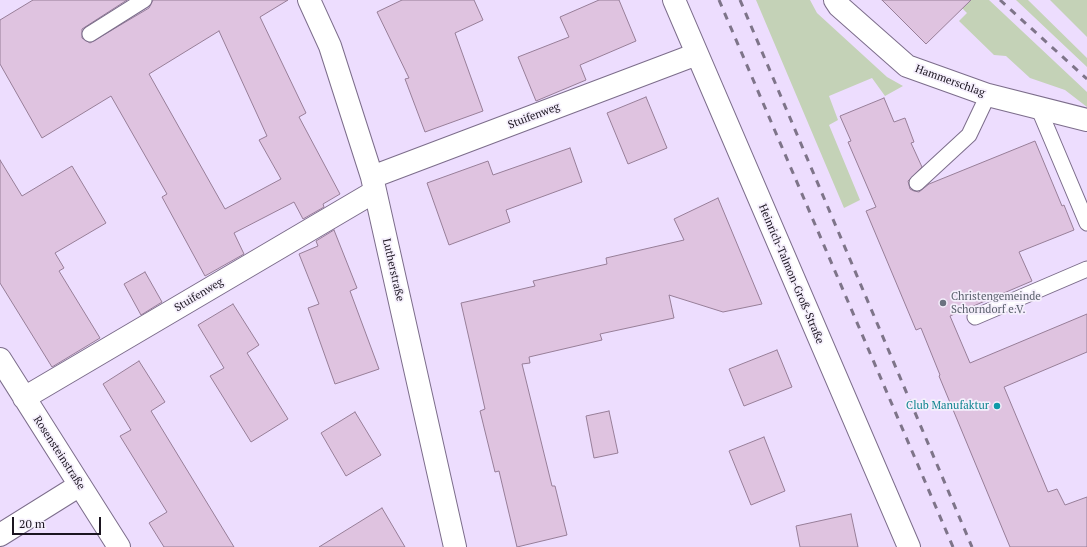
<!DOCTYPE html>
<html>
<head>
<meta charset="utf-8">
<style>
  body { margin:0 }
  #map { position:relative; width:1087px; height:547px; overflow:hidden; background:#edddfe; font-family:"PT Serif",serif }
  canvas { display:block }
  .scale { position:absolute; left:12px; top:517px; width:89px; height:18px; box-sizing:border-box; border:2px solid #1b1520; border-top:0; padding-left:5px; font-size:12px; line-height:14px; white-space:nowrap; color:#1b1520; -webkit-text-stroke:3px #f5effc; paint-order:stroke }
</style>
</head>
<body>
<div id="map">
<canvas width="1087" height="547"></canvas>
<div class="scale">20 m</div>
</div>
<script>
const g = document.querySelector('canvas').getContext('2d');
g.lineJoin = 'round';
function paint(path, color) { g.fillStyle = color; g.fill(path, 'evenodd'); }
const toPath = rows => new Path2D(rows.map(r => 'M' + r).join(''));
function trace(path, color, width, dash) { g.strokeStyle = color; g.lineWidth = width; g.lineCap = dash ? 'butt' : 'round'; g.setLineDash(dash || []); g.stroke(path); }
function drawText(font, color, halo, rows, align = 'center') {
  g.font = font + ' "PT Serif",serif'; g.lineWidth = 3.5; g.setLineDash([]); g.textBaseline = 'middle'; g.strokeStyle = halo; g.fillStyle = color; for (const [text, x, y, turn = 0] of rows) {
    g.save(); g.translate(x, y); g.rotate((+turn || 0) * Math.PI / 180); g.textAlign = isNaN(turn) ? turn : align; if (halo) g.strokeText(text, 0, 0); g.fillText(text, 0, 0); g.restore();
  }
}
const green = toPath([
  [756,0,810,0,817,13,887,77,903,86,885,96,872,78,829,96,838,120,829,125,860,200,844,208],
  [954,0,989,0,1087,92,1087,107,1065,90,1030,78,1006,56,994,55,959,21,967,13],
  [1016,0,1028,0,1087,58,1087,67],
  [1050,0,1087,0,1087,37]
]);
const building = toPath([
  [33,0,127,0,82,29,82,38,90,43,149,8,153,0,288,0,260,17,306,113,299,117,340,194,323,204,324,207,303,219,294,202,234,233,244,254,205,276,162,197,167,194,111,96,42,138,0,64,0,20,33,0],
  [219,31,267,136,259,140,281,179,225,209,149,74,219,31],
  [402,0,474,0,483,20,455,33,483,111,425,132,405,79,409,78,377,12,402,0],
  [599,0,619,0,636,41,580,65,586,80,536,101,518,57,569,37,560,17,599,0],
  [882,0,971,0,926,44,882,0],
  [646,97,667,148,628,164,607,113,646,97],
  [884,98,894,122,905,118,914,142,911,143,922,167,908,181,910,189,914,191,919,192,929,184,1035,141,1062,206,1064,205,1074,230,1019,252,1032,281,950,316,970,363,1087,314,1087,352,1004,387,1048,492,1057,489,1065,505,1087,497,1087,547,1010,547,939,376,940,375,921,328,916,330,866,211,876,207,848,142,851,141,840,116,884,98],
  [570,148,582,182,506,210,510,222,449,245,427,183,488,161,493,175,570,148],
  [0,160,22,196,72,166,106,223,55,253,64,268,59,271,100,338,52,367,0,283,0,160],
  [718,198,762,304,723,312,669,295,674,318,600,334,602,340,529,357,530,363,522,364,552,486,555,486,567,535,517,547,499,471,495,472,480,411,485,409,461,303,535,286,533,281,607,264,606,258,684,240,674,219,718,198],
  [334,230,357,288,350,291,379,369,335,384,308,308,319,304,299,254,318,246,316,241,334,230],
  [145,272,162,302,141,315,124,284,145,272],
  [233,304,259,345,247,353,288,419,251,442,210,376,224,368,198,325,233,304],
  [777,350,792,387,744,406,729,369,777,350],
  [139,361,165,402,151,411,234,547,164,547,149,523,167,512,120,436,131,430,103,384,139,361],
  [609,411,618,453,594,458,586,416,609,411],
  [355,412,381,455,346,476,321,433,355,412],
  [764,437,785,491,751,505,729,451,764,437],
  [382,508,405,547,319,547,382,508],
  [851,514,858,547,800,547,796,526,851,514]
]);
const service = toPath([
  [90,34,144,0],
  [1038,107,1087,223],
  [917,183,969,135,988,95],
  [975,317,1087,269]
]);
const minor = toPath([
  [309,0,330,46,372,177,455,547],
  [674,0,909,547],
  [835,0,839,6,907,66,988,95,1087,120],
  [372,177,697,54],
  [0,359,119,547],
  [24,398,374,192],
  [0,535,80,485]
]);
const rail = toPath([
  [719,0,953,547],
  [740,0,972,547],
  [1000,0,1087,79]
]);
const markers = [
  [943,303,4,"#6b7280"],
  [997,406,4,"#0f9aa8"]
];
const streetNames = [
  ["Hammerschlag",950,81,20],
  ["Stuifenweg",534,116,-21],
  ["Lutherstraße",393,270,77],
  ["Heinrich-Talmon-Groß-Straße",791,274,67],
  ["Stuifenweg",199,295,-31],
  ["Rosensteinstraße",59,453,57]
];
const worshipNames = [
  ["Christengemeinde",951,297],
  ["Schorndorf e.V.",951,310]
];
const cultureNames = [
  ["Club Manufaktur",989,406]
];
paint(green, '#c4d2b7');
paint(building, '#dfc3e0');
trace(building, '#977e98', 1);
trace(service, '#7c6d8b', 17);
trace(minor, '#7c6d8b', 24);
trace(service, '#fff', 15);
trace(minor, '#fff', 22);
trace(rail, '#7e7489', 3, [7, 7]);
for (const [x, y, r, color] of markers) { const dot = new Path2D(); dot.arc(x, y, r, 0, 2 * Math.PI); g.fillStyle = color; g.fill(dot); trace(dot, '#f5effc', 1.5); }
drawText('11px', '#1b1520', '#f5effc', streetNames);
drawText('11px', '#5b616d', '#f5effc', worshipNames, 'left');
drawText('11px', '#0d838f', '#f5effc', cultureNames, 'right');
</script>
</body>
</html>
